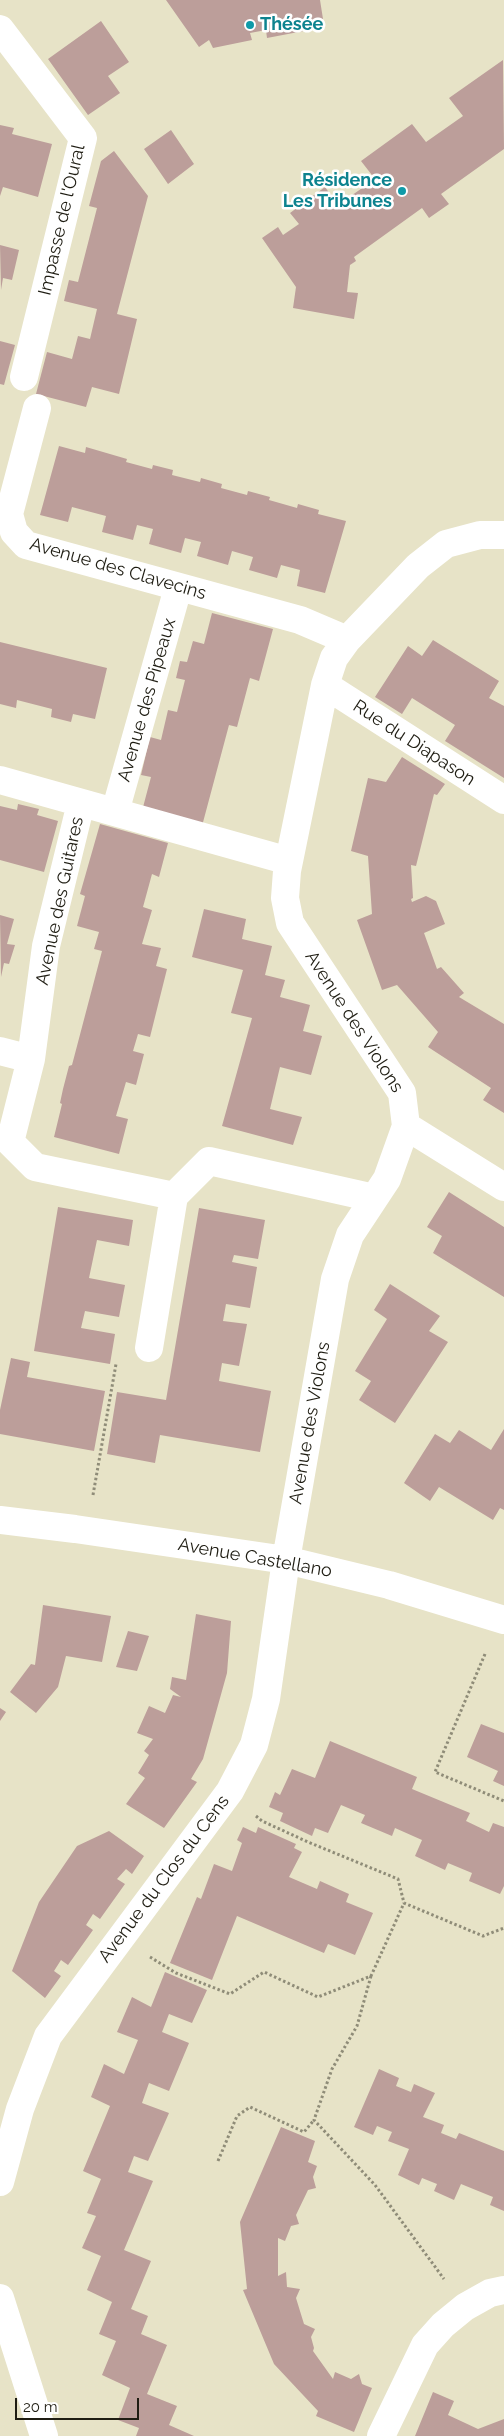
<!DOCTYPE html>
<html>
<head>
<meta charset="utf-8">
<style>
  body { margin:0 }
  #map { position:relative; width:504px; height:2436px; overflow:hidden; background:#e7e3c7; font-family:Raleway,sans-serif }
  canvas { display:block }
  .scale { position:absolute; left:15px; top:2398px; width:124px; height:22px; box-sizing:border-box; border:2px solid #1f1d13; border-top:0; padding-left:6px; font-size:15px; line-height:18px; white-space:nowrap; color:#1f1d13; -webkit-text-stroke:4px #fff; paint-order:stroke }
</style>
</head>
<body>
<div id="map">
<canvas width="504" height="2436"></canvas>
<div class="scale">20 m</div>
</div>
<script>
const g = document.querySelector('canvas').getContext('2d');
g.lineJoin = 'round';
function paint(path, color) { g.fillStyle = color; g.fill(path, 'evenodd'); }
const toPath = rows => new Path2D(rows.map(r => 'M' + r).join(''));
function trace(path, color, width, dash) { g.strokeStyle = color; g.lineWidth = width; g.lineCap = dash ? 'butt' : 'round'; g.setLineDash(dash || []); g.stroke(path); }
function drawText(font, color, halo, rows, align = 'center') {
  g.font = font + ' Raleway,sans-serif'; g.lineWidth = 5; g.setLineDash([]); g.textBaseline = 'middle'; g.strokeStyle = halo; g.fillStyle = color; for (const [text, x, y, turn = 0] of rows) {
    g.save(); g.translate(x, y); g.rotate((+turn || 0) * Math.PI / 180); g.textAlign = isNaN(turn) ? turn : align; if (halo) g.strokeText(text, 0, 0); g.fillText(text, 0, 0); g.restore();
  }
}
const building = toPath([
  [166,0,320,0,323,19,309,30,267,38,266,30,250,33,252,40,213,48,209,40,199,47],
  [101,21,129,62,108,76,120,93,88,115,48,59],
  [503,60,504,149,441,194,449,204,429,218,422,208,354,257,356,261,350,265,347,292,358,293,354,319,293,308,296,287,262,238,278,227,283,235,299,224,290,213,325,187,338,205,375,179,361,161,412,124,426,142,463,116,449,98],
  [0,125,14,128,12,134,52,144,38,197,3,187,0,196],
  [171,130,194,164,168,184,144,149],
  [114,151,148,196,117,314,137,319,119,394,92,387,86,407,36,394,47,352,72,359,78,336,90,339,97,309,64,301,69,280,78,282,97,208,89,206,101,161],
  [0,245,19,250,12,280,3,278,1,290],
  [0,341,15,345,4,385,0,384],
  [59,446,85,453,86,447,127,459,126,462,152,469,153,465,173,470,172,475,200,482,201,478,222,484,221,488,247,495,248,491,270,497,269,500,297,508,298,504,319,510,318,514,346,521,325,593,297,586,300,570,281,565,277,578,249,570,253,557,232,551,228,565,197,556,201,542,185,538,181,553,149,544,153,529,137,525,133,540,102,532,106,516,72,507,68,522,40,515],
  [212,613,273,629,259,681,250,678,237,727,229,725,202,826,142,811,151,777,141,775,150,737,161,740,168,710,177,712,185,680,176,678,180,661,187,662,193,641,204,644],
  [433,640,499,681,489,698,504,706,504,778,445,741,455,725,412,698,402,714,375,697,408,646,422,656],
  [0,642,107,668,95,719,73,714,71,722,51,717,52,709,17,700,16,708,0,704],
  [402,757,445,784,437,795,434,794,416,866,411,865,413,898,411,899,412,902,426,896,436,901,445,924,424,933,437,969,441,967,464,993,459,997,504,1024,504,1113,483,1100,491,1088,428,1047,438,1032,397,985,382,990,357,920,372,914,368,856,351,851,368,778,386,782],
  [18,804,39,809,37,815,58,821,44,872,0,860,0,806,17,810],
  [100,824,168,843,159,877,152,874,143,907,152,910,142,944,161,948,156,966,167,969,150,1037,138,1034,133,1051,144,1054,136,1085,126,1082,116,1116,128,1119,119,1154,54,1137,62,1104,60,1103,63,1089,69,1066,72,1065,102,951,94,949,99,932,77,926,85,896,80,894],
  [204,909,246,919,242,939,272,946,265,975,285,980,280,997,310,1005,303,1031,322,1036,311,1075,280,1067,270,1109,302,1117,293,1145,222,1126,252,1018,231,1013,243,970,192,957],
  [0,915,14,919,7,944,15,945,9,964,4,963,1,977],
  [449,1192,504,1227,504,1297,433,1253,442,1236,427,1227],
  [58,1207,133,1220,129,1246,97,1240,89,1278,125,1285,119,1317,85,1311,81,1328,115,1334,110,1364,34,1351],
  [199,1208,265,1220,258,1259,234,1255,232,1262,257,1267,250,1308,226,1304,223,1321,247,1324,239,1366,222,1363,219,1381,271,1391,260,1452,160,1435,155,1463,107,1454,117,1392,166,1400],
  [390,1284,440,1316,429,1331,448,1342,395,1423,359,1400,371,1381,355,1371,387,1319,374,1310],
  [11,1358,30,1362,27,1377,105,1391,94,1451,0,1434,0,1410],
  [504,1429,504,1510,500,1508,493,1520,439,1487,430,1501,404,1483,435,1434,450,1443,459,1430,491,1450],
  [43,1605,111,1616,102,1662,66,1656,58,1687,36,1713,10,1692,31,1664,35,1665],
  [196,1614,231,1621,227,1673,203,1759,191,1779,197,1782,164,1828,126,1804,145,1778,138,1773,149,1755,144,1751,153,1739,137,1733,149,1706,165,1713,173,1695,181,1697,170,1689,172,1677,186,1680],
  [128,1631,149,1636,137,1671,116,1667],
  [0,1708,6,1712,0,1721],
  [481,1724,504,1733,504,1786,493,1781,498,1771,467,1757],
  [330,1741,417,1777,412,1789,470,1813,466,1821,489,1832,493,1823,504,1827,504,1886,500,1894,469,1881,472,1873,448,1863,445,1870,415,1856,422,1840,395,1828,392,1836,361,1823,365,1815,341,1805,328,1833,315,1828,312,1836,280,1821,283,1813,269,1807,275,1792,280,1795,292,1769,315,1778],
  [243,1827,256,1833,258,1827,296,1844,294,1848,302,1852,289,1877,317,1889,320,1881,349,1894,346,1902,373,1913,355,1955,328,1944,324,1953,237,1916,212,1980,170,1963,197,1897,201,1899,214,1864,232,1871,242,1843,237,1840],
  [109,1831,144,1856,132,1874,126,1869,117,1879,125,1884,100,1919,93,1914,86,1925,93,1930,68,1965,61,1960,54,1971,61,1976,45,1998,12,1971,39,1902,77,1846],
  [165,1972,207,1990,192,2023,169,2014,162,2032,189,2043,169,2091,149,2083,142,2103,169,2113,148,2161,134,2156,128,2172,153,2181,124,2250,151,2261,131,2309,148,2316,141,2334,167,2345,147,2394,177,2406,169,2425,194,2436,136,2436,139,2428,118,2420,130,2388,102,2375,116,2341,99,2334,112,2302,87,2290,101,2256,82,2248,96,2216,87,2213,101,2179,83,2171,110,2106,91,2097,104,2064,124,2074,138,2040,117,2032,132,1997,151,2007],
  [379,2069,399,2078,396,2086,411,2092,414,2084,435,2093,423,2117,444,2125,441,2133,456,2139,459,2133,504,2151,504,2211,490,2205,493,2197,461,2184,454,2200,434,2191,437,2184,422,2178,419,2185,398,2175,409,2149,388,2141,392,2132,377,2126,373,2135,354,2127],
  [281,2127,315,2141,308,2162,317,2166,313,2177,316,2188,308,2190,296,2215,299,2224,291,2226,285,2241,278,2238,278,2276,286,2272,287,2287,300,2289,296,2298,304,2324,315,2329,311,2337,314,2348,313,2351,333,2379,335,2372,351,2379,359,2374,362,2384,372,2388,354,2432,316,2416,318,2411,274,2364,243,2290,247,2289,240,2222],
  [433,2392,454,2401,448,2415,478,2429,504,2419,504,2436,415,2436]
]);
const path = toPath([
  [93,1495,116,1364],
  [485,1654,435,1772,504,1801],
  [256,1816,262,1821,308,1842,398,1879,404,1903,483,1936,504,1928],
  [150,1957,176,1973,230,1994,264,1972,318,1997,371,1976,404,1903],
  [371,1976,357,2026,332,2069,314,2120,375,2185,444,2279],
  [218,2161,237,2116,250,2107,304,2132,314,2120]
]);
const street = toPath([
  [0,29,83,138,24,377],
  [37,408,9,514,14,532,26,545,300,620,347,640],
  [325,685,504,800],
  [0,780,289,861],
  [81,803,46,946,31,1059,10,1142,35,1167,174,1196,209,1161,374,1198],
  [115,812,178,588],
  [0,1051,31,1059],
  [406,1126,504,1187],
  [149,1348,174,1196],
  [0,1520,75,1529,286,1560,389,1585,504,1620],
  [0,2182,20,2109,48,2036,230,1791,254,1745,266,1699,286,1560,335,1279,350,1235,387,1179,406,1126,402,1093,290,923,285,898,287,871,325,685,334,658,347,640,418,566,446,544,480,535,504,535],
  [0,2298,44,2436],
  [381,2436,425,2345,443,2325,465,2307,490,2293,504,2290]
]);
const markers = [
  [250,25,5,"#0f9aa8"],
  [402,191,5,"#0f9aa8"]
];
const cultureNames = [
  ["Thésée",260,25],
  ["Résidence",392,181,"right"],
  ["Les Tribunes",392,202,"right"]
];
const streetNames = [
  ["Impasse de l'Oural",62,220,-77],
  ["Avenue des Clavecins",118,569,16],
  ["Avenue des Pipeaux",147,700,-74],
  ["Rue du Diapason",414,743,33],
  ["Avenue des Guitares",60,901,-78],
  ["Avenue des Violons",354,1022,57],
  ["Avenue des Violons",310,1423,-80],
  ["Avenue Castellano",255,1558,10],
  ["Avenue du Clos du Cens",164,1879,-53]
];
paint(building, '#bc9e9a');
trace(path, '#8f8c78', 3, [2.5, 2.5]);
trace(street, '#fff', 28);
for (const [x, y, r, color] of markers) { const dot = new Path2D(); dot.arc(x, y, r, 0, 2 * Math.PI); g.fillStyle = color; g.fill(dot); trace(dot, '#fff', 2); }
drawText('bold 18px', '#0d838f', '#fff', cultureNames, 'left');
drawText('18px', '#1f1d13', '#fff', streetNames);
</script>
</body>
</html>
